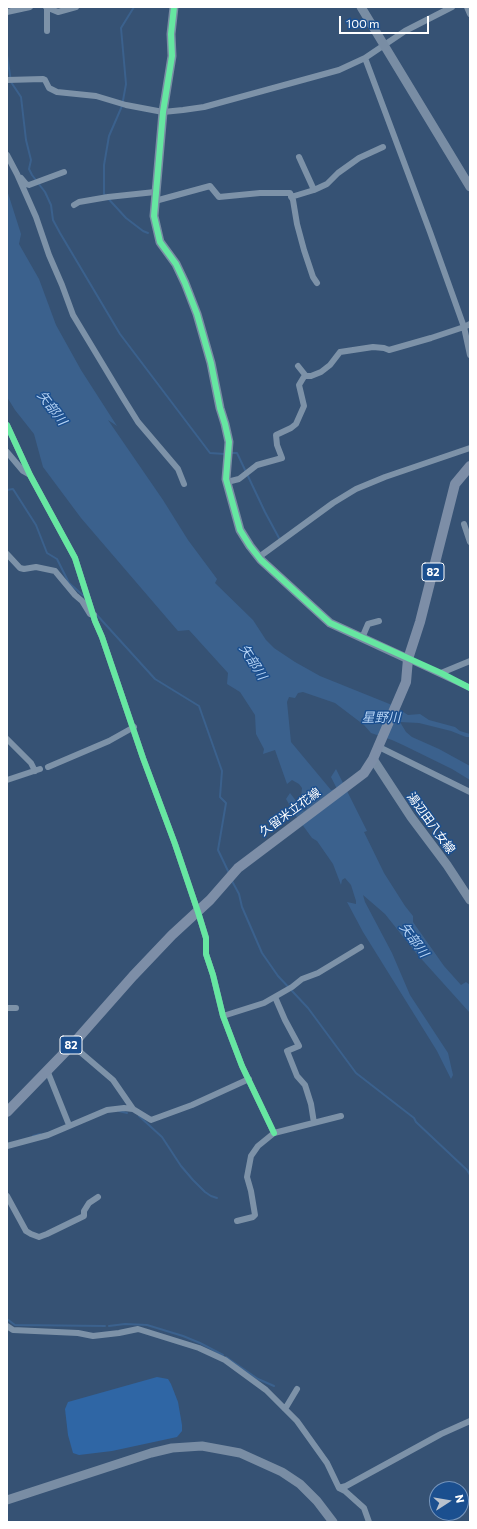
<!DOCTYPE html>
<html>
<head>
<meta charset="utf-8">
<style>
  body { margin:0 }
  #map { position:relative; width:477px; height:1529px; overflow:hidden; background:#365274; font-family:Commissioner,sans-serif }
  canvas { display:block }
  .frame { position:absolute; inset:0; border:8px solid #fff; pointer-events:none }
  .north { position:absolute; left:429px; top:1481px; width:40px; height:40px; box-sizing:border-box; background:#1b4f8f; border:1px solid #7695bc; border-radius:50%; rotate:78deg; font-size:11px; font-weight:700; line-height:16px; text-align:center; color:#fff }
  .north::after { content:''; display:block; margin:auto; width:14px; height:18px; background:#b9c2ce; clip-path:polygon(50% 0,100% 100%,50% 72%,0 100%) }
  .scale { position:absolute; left:339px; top:16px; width:90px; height:18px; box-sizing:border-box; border:2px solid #fff; border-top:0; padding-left:5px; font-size:12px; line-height:14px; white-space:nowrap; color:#fff; -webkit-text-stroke:3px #1b4f8f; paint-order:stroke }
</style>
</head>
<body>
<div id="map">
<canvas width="477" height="1529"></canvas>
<div class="frame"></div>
<div class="north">N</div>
<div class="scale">100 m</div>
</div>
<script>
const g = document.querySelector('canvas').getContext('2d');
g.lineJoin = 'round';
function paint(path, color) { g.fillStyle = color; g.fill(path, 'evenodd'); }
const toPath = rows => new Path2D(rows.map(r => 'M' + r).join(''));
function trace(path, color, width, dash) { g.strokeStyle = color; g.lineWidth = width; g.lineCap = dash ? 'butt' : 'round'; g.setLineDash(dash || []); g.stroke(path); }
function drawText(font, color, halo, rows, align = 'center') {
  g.font = font + ' Commissioner,"Noto Sans JP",sans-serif'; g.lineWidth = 3; g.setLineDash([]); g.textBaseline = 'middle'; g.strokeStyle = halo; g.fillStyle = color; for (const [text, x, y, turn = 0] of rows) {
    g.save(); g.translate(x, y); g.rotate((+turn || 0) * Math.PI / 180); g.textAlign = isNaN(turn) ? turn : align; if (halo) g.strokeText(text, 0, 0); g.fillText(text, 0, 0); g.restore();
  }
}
const green = toPath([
  [157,1377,168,1379,171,1384,178,1402,182,1425,182,1431,177,1437,112,1451,79,1455,73,1453,68,1435,65,1409,68,1402]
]);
const water = toPath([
  [7,190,21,234,19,244,39,279,56,325,81,370,117,426,108,420,163,500,188,540,217,579,215,583,253,620,266,640,274,648,295,662,320,676,392,705,408,715,420,714,429,720,455,727,460,731,470,734,470,737,466,737,451,731,419,723,400,722,406,732,412,737,439,749,470,766,470,780,452,769,403,745,392,740,371,733,364,725,335,703,303,692,298,693,295,698,289,697,287,702,291,742,331,790,337,789,331,777,336,769,367,831,364,832,384,873,405,906,413,916,413,922,444,966,461,985,466,982,470,985,470,1013,416,953,385,914,363,895,365,902,392,953,410,995,448,1053,453,1075,451,1079,437,1051,363,932,347,902,356,904,356,901,351,885,345,878,342,880,341,885,333,864,317,841,312,838,296,816,286,799,290,793,304,811,307,808,301,798,302,788,299,784,292,780,287,784,275,750,263,754,264,749,256,734,255,715,240,692,227,684,228,673,189,630,178,631,81,518,43,467,34,434,15,410,7,397]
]);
const stream = toPath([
  [134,7,121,28,126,84,122,106,109,136,104,165,104,194,126,218,143,231,148,233],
  [7,55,11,82,21,97,26,140,31,160,29,169,32,175,45,192,51,205,53,220,60,233,120,334,210,453,225,454],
  [231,453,237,453,265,512,279,538],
  [7,490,13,489,36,525,47,553,57,559,69,583,85,597],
  [96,614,155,679,199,706,222,771,220,797,226,803,218,850,229,873],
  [232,881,239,894,242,907,262,953,278,976,308,1008,356,1073,414,1118,416,1122,467,1170,470,1175],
  [119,1111,127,1113],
  [139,1116,162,1137,181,1166,193,1180,205,1192,211,1196,217,1198],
  [33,1136,40,1134],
  [7,1319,15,1325,105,1326],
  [109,1326,125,1324,147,1325,183,1336,200,1343,223,1355],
  [226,1357,258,1379,274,1386]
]);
const street = toPath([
  [46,7,58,12,76,7],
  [467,7,470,14],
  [7,12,30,7],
  [47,31,47,7],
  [365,58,430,232,464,327,470,355],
  [7,80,43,79,45,80,49,88,57,92,96,96,126,105,163,112,183,110,204,107,339,70,365,58,405,31,452,7],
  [7,155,17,174,36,217,49,255,62,285,73,315,123,398,138,422,178,469,184,484],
  [299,157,314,190],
  [21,178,26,184,29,185,64,172],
  [291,197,314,190,327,184,338,173,359,158,383,147],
  [155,201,210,186,219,197,260,193,290,193,293,200,297,224,304,250,313,277,317,283],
  [74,205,79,202,108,197,155,192],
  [298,366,306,376,311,376,321,372,330,365,340,352,373,347,384,348,389,350,431,338,464,327,470,324],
  [7,425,30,475,75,558,95,621,102,637,143,758,175,844,198,912,206,938,206,954,213,975,223,1016,242,1066,274,1133],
  [7,452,23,471,30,475],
  [227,482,239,479,257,465,282,458,277,445,276,435,291,428,296,424,304,406,299,385,305,375],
  [464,524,470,542],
  [7,554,20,568,24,569,36,567,55,571,75,595,82,601,90,614,94,615],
  [259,557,333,503,356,489,385,477,470,448],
  [362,638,368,624,379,621],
  [408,659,470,688],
  [441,673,470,661],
  [7,739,31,763,35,771],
  [379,747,470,792],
  [48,767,109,741,134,727],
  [7,780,40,769],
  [275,997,285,1020,299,1046,287,1051,297,1076,305,1085,311,1104,314,1123],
  [7,1008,16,1008],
  [223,1016,264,1003,292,987,302,979,318,973,361,947],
  [72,1045,113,1080,133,1109,151,1120,192,1105,249,1079],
  [47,1070,69,1125],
  [7,1146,48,1135,107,1110,124,1108,133,1109],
  [7,1196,26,1231,31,1234,39,1237,47,1234,84,1216,84,1211,89,1203,98,1197],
  [237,1221,253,1217,255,1215,251,1191,247,1177,251,1156,258,1146,274,1133,341,1116],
  [7,1326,13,1330,78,1333,93,1336,119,1333,138,1329,199,1348,225,1360,266,1390,297,1421,327,1463,339,1488,345,1491,364,1508,369,1522],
  [285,1409,297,1389],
  [339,1488,346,1486,441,1434,470,1421]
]);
const secondary = toPath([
  [174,7,171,34,172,56,163,112,154,216,160,242,176,264,185,283,197,314,211,363,220,408,225,424,229,442,226,479,240,530,250,546,261,560,330,623,408,659],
  [361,7,470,187],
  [373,759,411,817,447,865,470,900],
  [7,1500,151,1453,172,1448,202,1446,240,1453,282,1472,300,1484,317,1501,333,1522]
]);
const primary = toPath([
  [7,1112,72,1045,133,976,172,935,210,900,238,868,364,773,373,759,406,682,408,659,420,622,455,484,470,466]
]);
const cycleway = toPath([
  [174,7,171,34,172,56,163,112,154,216,160,242,176,264,185,283,197,314,211,363,220,408,225,424,229,442,226,479,240,530,250,546,261,560,330,623,441,673,470,688],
  [7,425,30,475,75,558,95,621,102,637,143,758,175,844,198,912,206,938,206,954,213,975,223,1016,242,1066,274,1133]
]);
const shields = [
  [433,572,22],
  [71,1045,22]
];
const shieldNames = [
  ["82",433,572],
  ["82",71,1045]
];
const streetNames = [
  ["久留米立花線",290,812,-36],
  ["湯辺田八女線",431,823,54]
];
const waterNames = [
  ["矢部川",52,408,53],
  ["矢部川",253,662,58],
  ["星野川",381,718],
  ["矢部川",414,940,54]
];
paint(green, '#2f66a5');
paint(water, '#3b618d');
trace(stream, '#3b618d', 2);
trace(street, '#7d92a8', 6);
trace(secondary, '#798da4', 9);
trace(primary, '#7d8ea7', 10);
trace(cycleway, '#66e7a1', 6);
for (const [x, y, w] of shields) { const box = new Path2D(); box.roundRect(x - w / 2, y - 9, w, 18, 3); g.fillStyle = '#1b4f8f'; g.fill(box); trace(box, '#fff', 1); }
drawText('bold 11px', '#fff', null, shieldNames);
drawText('12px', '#fff', '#1b4f8f', streetNames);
drawText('italic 13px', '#b5d3f5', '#1b4f8f', waterNames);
</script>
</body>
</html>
